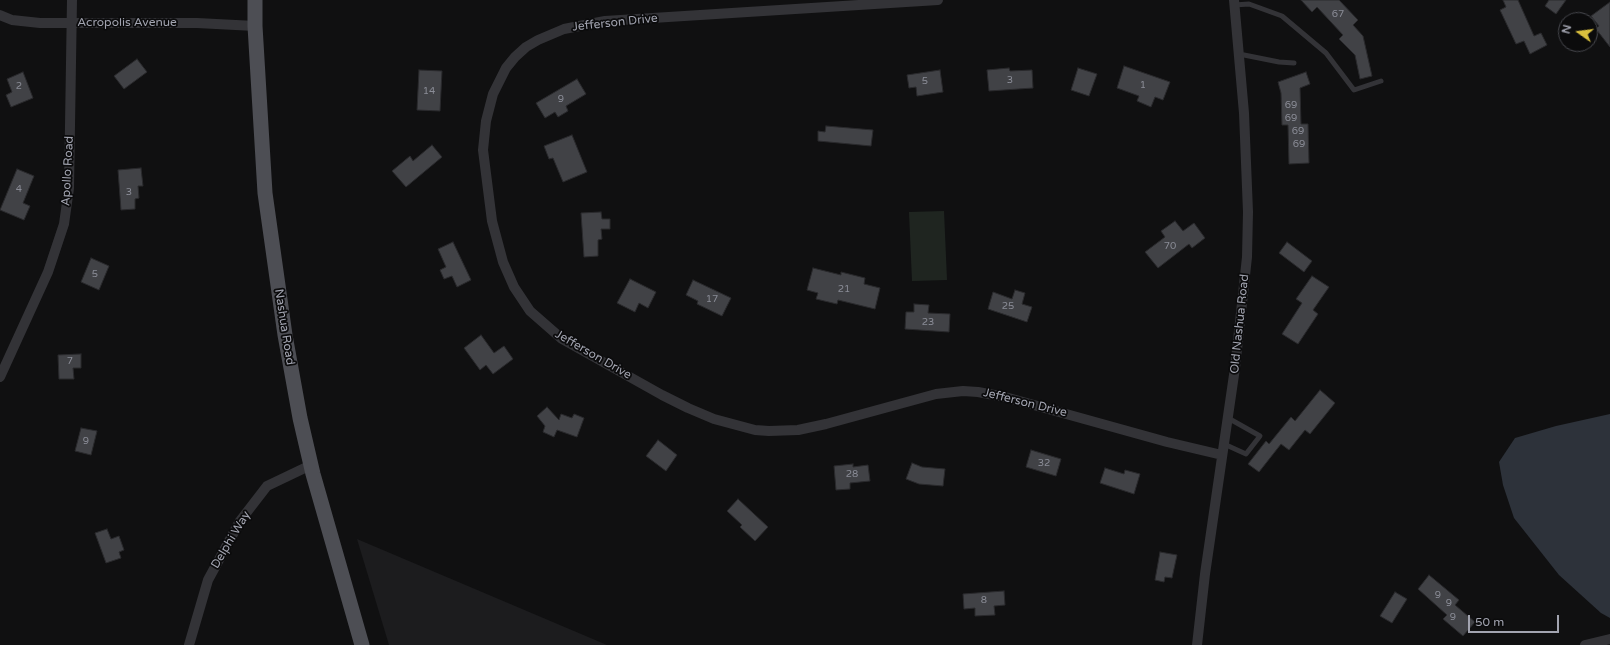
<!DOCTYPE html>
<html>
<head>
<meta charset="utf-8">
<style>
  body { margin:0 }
  #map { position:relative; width:1610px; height:645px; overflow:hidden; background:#101011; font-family:"Varela Round",sans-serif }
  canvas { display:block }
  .north { position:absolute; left:1558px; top:12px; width:40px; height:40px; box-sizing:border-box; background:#0b0b0c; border:1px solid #47484e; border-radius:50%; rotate:284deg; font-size:11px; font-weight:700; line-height:16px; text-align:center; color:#a2a4b0 }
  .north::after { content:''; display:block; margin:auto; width:14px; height:18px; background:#dac03e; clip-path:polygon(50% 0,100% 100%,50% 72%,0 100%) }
  .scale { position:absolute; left:1468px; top:615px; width:91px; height:18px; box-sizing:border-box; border:2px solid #a2a4b0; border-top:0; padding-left:5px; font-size:12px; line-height:14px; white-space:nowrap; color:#a2a4b0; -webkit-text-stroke:3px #0b0b0c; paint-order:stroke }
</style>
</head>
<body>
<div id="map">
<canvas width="1610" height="645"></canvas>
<div class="north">N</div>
<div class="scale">50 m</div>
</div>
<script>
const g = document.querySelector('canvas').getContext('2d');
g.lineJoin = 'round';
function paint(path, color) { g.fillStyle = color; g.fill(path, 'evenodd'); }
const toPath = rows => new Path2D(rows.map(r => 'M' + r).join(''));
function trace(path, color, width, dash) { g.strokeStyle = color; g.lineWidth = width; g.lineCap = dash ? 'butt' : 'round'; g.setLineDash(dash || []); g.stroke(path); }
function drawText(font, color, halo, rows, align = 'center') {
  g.font = font + ' "Varela Round",sans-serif'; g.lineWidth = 3.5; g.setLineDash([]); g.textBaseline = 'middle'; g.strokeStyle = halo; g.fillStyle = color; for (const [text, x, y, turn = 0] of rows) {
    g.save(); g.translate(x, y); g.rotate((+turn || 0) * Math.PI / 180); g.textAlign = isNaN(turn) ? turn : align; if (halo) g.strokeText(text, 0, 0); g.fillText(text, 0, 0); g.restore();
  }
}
const built = toPath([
  [357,539,607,645,389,645]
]);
const green = toPath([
  [944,211,947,280,912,281,909,212]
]);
const water = toPath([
  [1610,414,1610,618,1601,613,1559,575,1514,518,1503,485,1499,462,1515,438,1556,426]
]);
const building = toPath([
  [1301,0,1339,0,1358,20,1353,25,1363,36,1372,76,1360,79,1355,55,1339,39,1343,35,1317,7,1312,12,1301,0],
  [1503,0,1518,0,1534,36,1541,33,1547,45,1530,54,1524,41,1516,44,1500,10,1506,7,1503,0],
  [1549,0,1566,0,1556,14,1545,6,1549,0],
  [1610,2,1610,47,1596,29,1599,26,1591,16,1610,2],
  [137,59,147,72,124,89,114,76,137,59],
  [1124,66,1170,82,1163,100,1155,97,1151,107,1137,101,1139,96,1117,88,1124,66],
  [1009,68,1010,71,1032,70,1033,88,989,91,987,70,1009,68],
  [1078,68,1097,74,1089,96,1071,90,1078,68],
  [419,70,442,71,440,111,417,110,419,70],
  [940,70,943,92,917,96,916,87,909,88,907,75,940,70],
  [23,72,33,98,11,107,6,95,12,92,7,79,23,72],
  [1306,72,1310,84,1300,88,1301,124,1308,124,1309,163,1289,164,1288,125,1282,125,1281,93,1278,82,1306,72],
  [577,79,586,94,566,106,568,111,558,117,555,112,545,118,536,103,577,79],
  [826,126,873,130,871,146,818,141,818,131,825,132,826,126],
  [572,135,587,172,563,182,553,158,549,159,544,146,572,135],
  [432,145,442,157,406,187,392,171,410,156,413,161,432,145],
  [141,168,143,186,138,186,139,198,135,199,135,209,121,210,118,170,141,168],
  [17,169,34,176,23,203,30,206,24,220,0,210,17,169],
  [601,212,602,219,610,219,610,229,601,229,602,239,598,240,598,256,584,257,581,213,601,212],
  [1175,221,1183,231,1194,223,1205,238,1192,248,1189,244,1158,268,1145,252,1165,237,1161,231,1175,221],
  [453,242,471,280,457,287,452,276,444,279,440,270,446,267,438,249,453,242],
  [1287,242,1312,261,1304,272,1279,253,1287,242],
  [91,258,109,266,99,290,81,282,91,258],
  [813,268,841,275,841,272,865,278,864,284,880,288,875,309,838,300,837,304,816,299,818,293,807,290,813,268],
  [1312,276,1329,287,1313,310,1318,314,1298,344,1282,334,1302,303,1296,299,1312,276],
  [630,279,656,292,648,308,639,303,635,312,617,303,630,279],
  [693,280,731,298,722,316,697,304,698,301,686,295,693,280],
  [1015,290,1025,293,1022,304,1032,307,1027,322,988,309,993,292,1012,299,1015,290],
  [914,304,929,305,928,313,950,314,949,332,905,329,906,312,914,312,914,304],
  [481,335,494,353,504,346,513,359,493,374,486,365,480,370,464,348,481,335],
  [81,354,81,368,73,368,74,379,59,379,58,355,81,354],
  [1320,390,1335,403,1310,434,1305,430,1289,450,1281,444,1259,472,1248,464,1266,441,1269,444,1291,417,1295,421,1320,390],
  [547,407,559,420,561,414,572,418,574,414,584,418,577,437,557,430,554,437,543,432,545,426,537,416,547,407],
  [81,428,97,431,91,455,75,451,81,428],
  [658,440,677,455,666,471,646,456,658,440],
  [1031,450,1061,459,1056,476,1026,467,1031,450],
  [912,463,922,467,945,469,943,486,919,484,906,479,912,463],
  [853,464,853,467,868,465,870,481,850,483,850,489,836,490,834,466,853,464],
  [1105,468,1124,474,1125,470,1140,474,1134,494,1100,483,1105,468],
  [738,499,768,527,755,541,740,527,742,525,727,511,738,499],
  [107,529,111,539,119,536,124,550,119,552,121,558,106,563,95,533,107,529],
  [1160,552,1177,555,1172,578,1165,577,1164,582,1155,580,1160,552],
  [1429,575,1459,600,1455,605,1475,622,1463,636,1443,619,1447,615,1418,589,1429,575],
  [1004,591,1005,605,994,606,995,615,975,616,975,608,964,609,963,594,1004,591],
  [1395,592,1407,599,1392,623,1380,616,1395,592]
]);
const lane = toPath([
  [1234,5,1249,4,1282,16,1326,53,1354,90,1381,81],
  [1239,54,1279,62,1294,63],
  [1224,444,1246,454,1260,436,1228,418]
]);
const street = toPath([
  [938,0,605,21,564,29,538,40,526,47,515,57,506,68,493,94,486,121,483,150,492,221,503,262,514,287,530,311,562,339,662,395,688,408,714,419,755,430,769,431,798,430,826,424,936,394,963,391,978,392,1005,397,1167,442,1222,455],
  [0,15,12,20,40,23,197,23,255,26],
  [0,377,48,272,64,224,69,188,72,0],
  [189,645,208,580,240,521,267,486,311,465],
  [1197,645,1205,574,1235,368,1247,257,1248,212,1244,113,1234,0],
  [1585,645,1610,639]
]);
const primary = toPath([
  [255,0,255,26,265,193,285,335,300,418,313,474,362,645]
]);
const numberNames = [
  ["67",1338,14],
  ["3",1010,80],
  ["5",925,81],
  ["1",1143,85],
  ["2",19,86],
  ["14",429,91],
  ["9",561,99],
  ["69",1291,105],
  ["69",1291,118],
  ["69",1298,131],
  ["69",1299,144],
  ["4",19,189],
  ["3",129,192],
  ["70",1170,246],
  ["5",95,274],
  ["21",844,289],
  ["17",712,299],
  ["25",1008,306],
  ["23",928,322],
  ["7",70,361],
  ["9",86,441],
  ["32",1044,463],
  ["28",852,474],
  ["9",1438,595],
  ["8",984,600],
  ["9",1449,603],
  ["9",1453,617]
];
const streetNames = [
  ["Acropolis Avenue",127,23],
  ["Jefferson Drive",615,23,-6],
  ["Apollo Road",68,171,-87],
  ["Old Nashua Road",1240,324,-84],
  ["Nashua Road",284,327,81],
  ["Jefferson Drive",593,355,30],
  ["Jefferson Drive",1025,403,14],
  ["Delphi Way",231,540,-59]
];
paint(built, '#1c1c1e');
paint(green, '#1f2520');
paint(water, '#2d323a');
paint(building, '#414246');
trace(building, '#2a2a2d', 1);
trace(lane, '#333337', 5);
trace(street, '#333337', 10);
trace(primary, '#4d4e54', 15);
drawText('10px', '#8a8c96', null, numberNames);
drawText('12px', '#a2a4b0', '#0b0b0c', streetNames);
</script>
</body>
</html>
